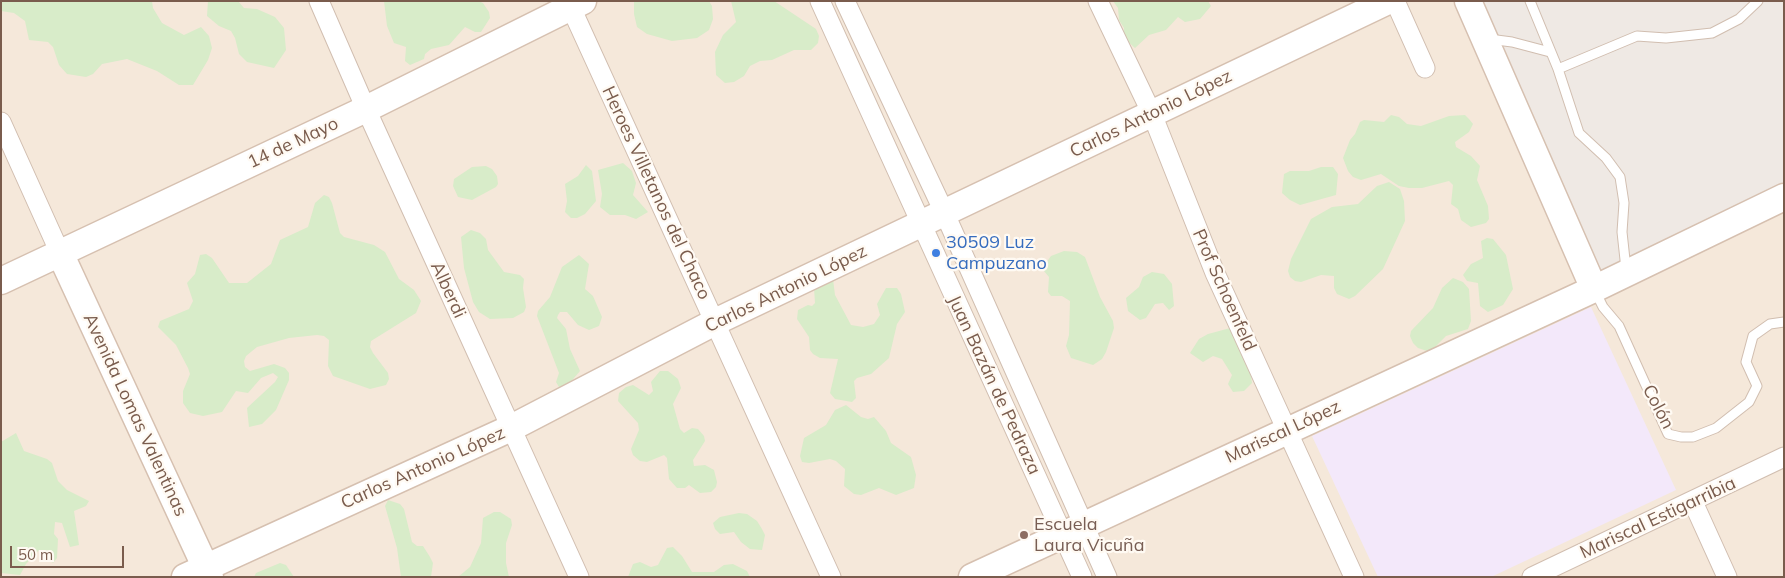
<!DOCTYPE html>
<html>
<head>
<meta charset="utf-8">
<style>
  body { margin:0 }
  #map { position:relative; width:1785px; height:578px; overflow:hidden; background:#fdf6ec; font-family:Mulish,sans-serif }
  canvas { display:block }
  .frame { position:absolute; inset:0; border:2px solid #7a5c4d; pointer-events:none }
  .scale { position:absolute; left:10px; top:546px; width:114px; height:22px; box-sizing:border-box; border:2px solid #7a5c4d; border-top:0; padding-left:6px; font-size:15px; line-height:18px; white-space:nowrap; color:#7a5c4d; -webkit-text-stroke:4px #fffaf3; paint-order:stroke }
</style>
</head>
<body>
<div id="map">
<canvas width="1785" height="578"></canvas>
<div class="frame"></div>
<div class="scale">50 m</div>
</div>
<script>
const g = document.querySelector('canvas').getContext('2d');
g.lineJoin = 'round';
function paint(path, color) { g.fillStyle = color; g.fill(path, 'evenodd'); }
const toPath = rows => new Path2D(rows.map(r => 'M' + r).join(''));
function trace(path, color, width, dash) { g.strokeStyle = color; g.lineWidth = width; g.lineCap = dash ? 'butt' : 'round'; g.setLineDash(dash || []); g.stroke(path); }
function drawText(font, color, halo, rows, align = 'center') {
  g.font = font + ' Mulish,sans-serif'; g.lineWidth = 4.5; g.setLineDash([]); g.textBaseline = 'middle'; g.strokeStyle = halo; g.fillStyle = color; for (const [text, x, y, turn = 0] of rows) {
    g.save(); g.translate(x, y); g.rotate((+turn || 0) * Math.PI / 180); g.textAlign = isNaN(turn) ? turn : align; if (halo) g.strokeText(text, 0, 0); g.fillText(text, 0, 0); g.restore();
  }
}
const residential = toPath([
  [1,1,1458,1,1784,199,1784,577,1,577]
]);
const industrial = toPath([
  [1469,1,1784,1,1784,197,1594,287]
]);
const education = toPath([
  [1591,307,1676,490,1491,577,1378,577,1312,436]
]);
const green = toPath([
  [1,1,152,1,153,8,162,23,184,35,201,27,209,36,212,48,208,60,193,85,179,85,157,71,127,59,102,64,93,74,86,77,67,74,59,65,53,47,48,42,29,40,25,21,14,13,1,11],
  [238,1,244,8,257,9,275,17,284,28,286,50,274,68,247,62,239,54,235,38,231,31,219,26,207,16,208,1],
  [384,1,478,1,483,3,489,12,490,18,481,32,475,32,465,27,449,45,431,49,425,54,424,59,410,65,405,61,406,47,394,43,387,26],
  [634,1,709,1,712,6,713,19,709,30,697,38,672,41,647,34,637,27,634,14],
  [731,1,774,1,816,29,819,36,818,43,811,50,794,50,772,60,760,61,750,66,744,76,734,82,725,83,716,75,715,52,723,35,736,22],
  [1113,1,1208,1,1211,6,1200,19,1185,22,1178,17,1166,30,1149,35,1135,48,1124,38,1124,28,1119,20,1118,8],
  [1391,115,1399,117,1407,124,1421,126,1449,116,1465,115,1469,119,1473,124,1469,132,1455,142,1456,147,1471,156,1480,166,1477,180,1488,206,1489,219,1486,223,1471,227,1461,220,1458,209,1451,204,1453,185,1449,181,1422,188,1409,188,1399,186,1381,174,1361,180,1353,177,1348,171,1343,158,1350,140,1355,134,1360,122,1364,120,1384,122],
  [623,163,632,171,636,183,633,195,648,212,636,219,625,215,610,215,600,207,602,194,598,170],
  [586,165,592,171,596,201,585,214,577,218,571,218,565,212,567,201,565,184,578,176],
  [486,166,492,169,497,176,498,184,496,187,472,200,458,197,453,186,454,179,472,167],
  [1321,167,1333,167,1338,174,1336,195,1300,205,1290,200,1282,193,1284,174,1290,171,1309,171],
  [1389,182,1400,189,1404,201,1405,221,1383,269,1355,296,1349,299,1337,294,1334,288,1334,276,1321,275,1301,282,1295,281,1290,277,1288,271,1291,259,1311,219,1332,207,1358,204,1377,186],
  [324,195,329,197,332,203,340,233,344,237,374,245,385,252,399,279,414,290,421,301,416,313,371,341,370,347,373,353,388,373,389,379,386,385,370,389,333,376,328,366,329,340,324,336,317,335,289,338,257,347,246,356,244,361,245,367,250,371,274,364,285,368,289,373,289,380,276,410,262,424,249,427,247,408,275,382,278,377,273,373,261,378,248,393,236,391,222,412,203,416,190,413,183,403,183,391,190,374,188,368,176,345,158,327,160,321,189,309,193,301,187,283,195,274,200,255,206,254,212,258,229,283,247,283,271,264,280,240,308,227,315,203],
  [471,230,480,233,486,239,488,250,504,272,520,275,524,279,523,288,526,307,524,312,513,318,490,319,479,312,473,302,464,268,461,237],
  [1487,238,1493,239,1506,255,1513,289,1503,305,1488,312,1480,306,1478,283,1467,281,1463,275,1471,264,1483,258,1481,241],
  [1064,251,1077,252,1085,257,1100,297,1113,321,1114,328,1106,352,1102,359,1093,365,1071,358,1066,346,1069,335,1070,301,1062,296,1051,296,1048,292,1049,277,1044,271,1046,263,1051,256],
  [579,255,589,264,585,289,593,296,602,317,599,326,589,330,578,325,567,312,560,312,558,315,557,318,566,329,570,349,580,371,568,385,559,387,556,382,559,373,537,316,538,311,550,297,562,267],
  [1152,272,1164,274,1172,284,1174,306,1169,310,1163,303,1155,304,1146,318,1140,320,1128,311,1126,298,1139,287,1143,277],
  [1453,278,1463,282,1469,289,1471,321,1468,329,1446,336,1432,350,1427,351,1418,348,1413,343,1410,336,1411,331,1433,308,1442,288],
  [833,279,835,295,851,325,863,327,874,324,880,315,877,304,886,288,897,288,901,294,905,312,897,324,889,358,871,374,857,378,854,381,856,398,852,402,835,399,830,393,838,359,820,358,813,354,810,350,809,337,797,319,798,310,808,305,812,306,815,303,814,288],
  [1234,327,1250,369,1252,383,1244,391,1233,392,1228,384,1232,375,1222,359,1213,356,1203,362,1190,353,1199,339,1208,334],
  [660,371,668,371,678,379,681,388,673,404,680,429,684,433,692,428,698,429,704,436,705,441,693,460,694,466,705,465,714,470,717,482,716,487,711,492,700,493,689,485,685,488,677,488,669,479,667,458,664,455,647,462,640,461,633,455,631,449,639,430,638,423,618,401,619,393,626,387,633,385,649,395,653,391,651,382],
  [846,405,861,417,868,419,874,417,886,431,891,443,911,457,916,475,914,488,896,495,879,488,861,495,854,494,844,486,845,469,836,461,830,459,809,463,802,462,800,456,804,438,826,425,835,410],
  [16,433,24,451,47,459,52,463,58,481,67,490,89,501,86,506,74,511,79,545,70,547,62,523,55,522,54,534,58,539,57,558,53,563,45,553,39,550,26,564,20,575,1,573,1,442],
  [388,500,400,504,404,509,412,542,417,546,423,546,430,557,433,563,431,577,401,577,397,548,385,506],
  [494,512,500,512,511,519,512,525,506,543,506,563,509,577,458,577,470,567,481,543,483,518],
  [739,513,747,514,757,521,762,529,765,535,762,550,750,549,741,542,734,532,720,534,715,529,713,523,720,517],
  [673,547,682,556,692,572,714,572,724,565,733,564,747,571,750,577,628,577,633,564,640,562,651,567,658,565,667,548],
  [280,563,286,565,294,577,254,577,256,573]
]);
const lane = toPath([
  [1530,1,1558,69,1579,133,1606,158,1620,177,1624,203,1622,232,1626,269],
  [1489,39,1512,42,1550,52],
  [1558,69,1637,36,1666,38,1712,33,1739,19,1758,1],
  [1595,291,1603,307,1619,326,1668,434,1681,437,1693,437,1716,428,1749,402,1757,386,1746,362,1753,336,1770,324,1784,322]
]);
const street = toPath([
  [319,1,366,109,579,577],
  [568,1,831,577],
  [820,1,1082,577],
  [845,1,945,214,1107,577],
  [1098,1,1152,114,1215,273,1354,577],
  [1395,1,1425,68],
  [1,122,60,253],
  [1693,502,1727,577],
  [1532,577,1784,457]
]);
const secondary = toPath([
  [1468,1,1594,289],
  [60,253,210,577],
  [1,281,366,109,583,1],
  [185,577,511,428,715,322,1388,1],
  [972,577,1594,289,1784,197]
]);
const markers = [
  [936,253,5,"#3f7fe0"],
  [1024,535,5,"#8d6e63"]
];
const streetNames = [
  ["Carlos Antonio López",1151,114,-26],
  ["14 de Mayo",293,143,-25],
  ["Heroes Villetanos del Chaco",656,193,65],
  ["Carlos Antonio López",786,289,-26],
  ["Alberdi",448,290,65],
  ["Prof Schoenfeld",1224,290,66],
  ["Juan Bazán de Pedraza",994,385,65],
  ["Colón",1658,407,62],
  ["Avenida Lomas Valentinas",135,415,65],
  ["Mariscal López",1283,432,-25],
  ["Carlos Antonio López",423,468,-24],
  ["Mariscal Estigarribia",1658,518,-25]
];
const shopNames = [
  ["30509 Luz",946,243],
  ["Campuzano",946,264]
];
const educationNames = [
  ["Escuela",1034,525],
  ["Laura Vicuña",1034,546]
];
paint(residential, '#f5e8da');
paint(industrial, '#efe9e4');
paint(education, '#f3e8fa');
paint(green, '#d8ecc9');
trace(lane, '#d1beb0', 11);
trace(street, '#d1beb0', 21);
trace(secondary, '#d6c0b0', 29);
trace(lane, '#fff', 9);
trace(street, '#fff', 19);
trace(secondary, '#fff', 26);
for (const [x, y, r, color] of markers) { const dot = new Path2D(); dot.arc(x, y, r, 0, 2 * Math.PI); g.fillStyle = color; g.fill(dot); trace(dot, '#fffaf3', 2); }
drawText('18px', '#7a5c4d', '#fffaf3', streetNames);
drawText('18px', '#366cbe', '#fffaf3', shopNames, 'left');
drawText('18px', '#785e54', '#fffaf3', educationNames, 'left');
</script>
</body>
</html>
